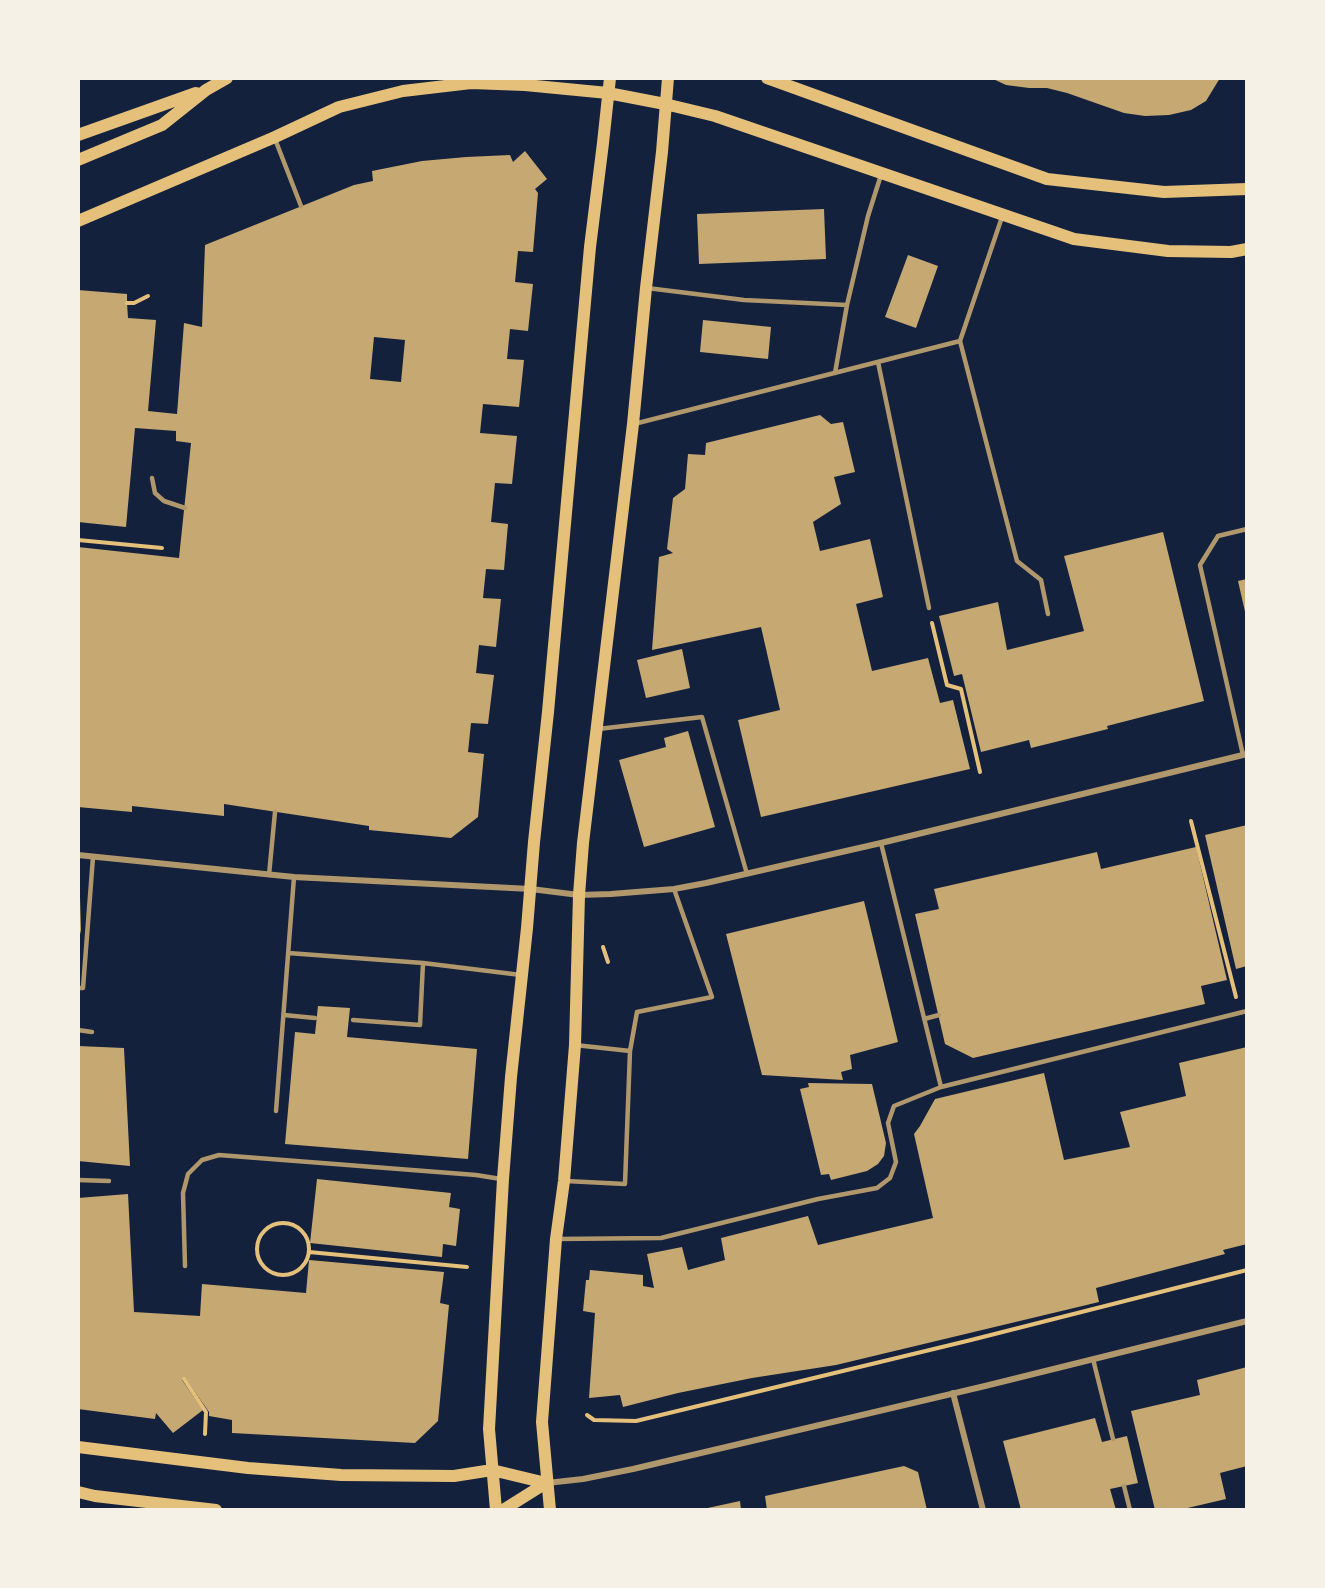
<!DOCTYPE html>
<html>
<head>
<meta charset="utf-8">
<style>
  body { margin:0 }
  #map { position:relative; width:1325px; height:1588px; overflow:hidden; background:#14213d; font-family:Helvetica,sans-serif }
  canvas { display:block }
  .frame { position:absolute; inset:0; border:80px solid #f6f1e7; pointer-events:none }
</style>
</head>
<body>
<div id="map">
<canvas width="1325" height="1588"></canvas>
<div class="frame"></div>
</div>
<script>
const g = document.querySelector('canvas').getContext('2d');
g.lineJoin = 'round';
function paint(path, color) { g.fillStyle = color; g.fill(path, 'evenodd'); }
const toPath = rows => new Path2D(rows.map(r => 'M' + r).join(''));
function trace(path, color, width, dash) { g.strokeStyle = color; g.lineWidth = width; g.lineCap = dash ? 'butt' : 'round'; g.setLineDash(dash || []); g.stroke(path); }
const building = toPath([
  [991,78,1220,78,1206,101,1191,110,1169,115,1145,116,1124,113,1067,93,1047,88,1029,88,1006,85],
  [525,151,547,179,535,189,538,193,533,252,518,251,515,282,533,284,528,331,510,329,507,359,524,360,519,407,483,404,480,433,517,436,512,484,495,483,491,522,508,524,504,570,486,569,483,598,501,599,496,647,479,645,476,673,494,675,488,724,471,723,468,752,484,754,478,817,451,838,369,830,369,826,224,804,224,816,132,806,132,812,78,807,78,547,179,558,191,443,176,441,176,431,135,428,126,527,78,522,78,290,127,294,127,303,128,318,156,320,148,411,177,414,184,323,202,327,205,245,354,185,373,181,372,171,422,161,466,157,510,155,513,162],
  [374,337,405,340,401,382,370,379],
  [824,209,826,259,699,264,697,214],
  [908,255,938,266,916,328,885,317],
  [703,320,771,327,768,359,700,352],
  [820,415,831,424,843,422,855,472,834,477,841,504,813,522,820,551,870,539,883,597,856,604,872,671,928,658,940,703,953,700,970,769,761,817,738,720,780,710,761,627,652,650,659,557,673,553,667,549,673,498,685,489,688,454,705,455,706,443],
  [1163,532,1204,701,1107,726,1108,729,1031,748,1029,740,981,752,962,674,954,676,939,616,998,602,1007,650,1084,631,1064,556],
  [1247,579,1247,616,1246,616,1238,581],
  [682,649,690,688,646,698,637,660],
  [688,731,715,827,644,847,619,760,666,747,664,738],
  [1247,825,1247,966,1236,969,1205,835],
  [1196,847,1227,980,1201,986,1205,1004,973,1058,945,1044,915,914,939,909,934,889,1097,852,1101,869],
  [78,897,80,897,81,930,79,939],
  [864,901,898,1042,850,1055,852,1069,841,1072,843,1080,762,1075,726,934],
  [318,1006,350,1008,347,1037,477,1049,468,1159,285,1144,295,1032,315,1034],
  [78,1046,124,1048,130,1166,78,1161],
  [1247,1047,1247,1244,1223,1250,1225,1254,1096,1288,1099,1302,836,1365,752,1378,678,1393,623,1407,620,1395,589,1398,595,1313,583,1311,586,1280,589,1280,590,1270,643,1275,643,1286,654,1288,647,1254,682,1247,688,1270,725,1260,721,1238,808,1216,818,1245,933,1218,914,1134,920,1126,935,1099,1044,1073,1064,1160,1130,1147,1120,1112,1186,1096,1179,1063],
  [808,1083,872,1084,886,1143,884,1156,878,1164,867,1171,831,1180,829,1174,821,1175,800,1089,809,1087],
  [317,1179,451,1193,449,1207,460,1209,456,1246,443,1244,442,1257,310,1243],
  [128,1194,134,1312,200,1316,202,1284,306,1293,309,1260,444,1272,440,1303,449,1305,438,1421,415,1443,232,1433,232,1420,209,1416,209,1412,185,1378,182,1380,203,1410,173,1433,156,1413,155,1419,78,1409,78,1198],
  [1247,1367,1247,1466,1220,1473,1226,1499,1179,1510,1155,1510,1131,1411,1200,1395,1197,1380],
  [1095,1418,1102,1442,1127,1436,1138,1483,1110,1489,1116,1510,1021,1510,1003,1441],
  [904,1466,918,1472,927,1510,767,1510,765,1496],
  [740,1501,741,1510,703,1510,703,1509]
]);
const path = toPath([
  [127,303,134,303,148,296],
  [78,540,162,548],
  [932,623,947,685,961,689,980,772],
  [1191,821,1236,997],
  [603,947,608,962],
  '257 1249a26 26 0 1 1 52 0a26 26 0 1 1-52 0Z',
  [309,1252,467,1267],
  [184,1379,206,1412,205,1434],
  [587,1415,594,1420,636,1421,971,1340,1247,1270]
]);
const service = toPath([
  [275,139,301,206],
  [1002,217,960,341,1017,561,1041,580,1048,614],
  [647,288,744,300,847,305],
  [878,362,929,608],
  [835,373,847,305,868,216,881,175],
  [634,424,960,341],
  [152,478,155,493,164,501,185,508],
  [598,729,702,717,747,874],
  [1243,755,1200,565,1218,536,1247,529],
  [881,843,941,1087],
  [269,875,275,812],
  [288,953,423,963,521,975],
  [78,988,83,988,93,857],
  [284,1015,315,1018],
  [924,1019,939,1015],
  [353,1020,420,1025,423,963],
  [78,1030,92,1032],
  [575,1045,630,1051,637,1012,712,997,674,889],
  [276,1111,294,877],
  [78,1180,109,1181],
  [566,1181,625,1184,630,1051],
  [556,1239,661,1238,818,1199,877,1188,890,1178,896,1162,888,1123,894,1106,941,1087,1247,1011],
  [185,1266,183,1193,188,1174,202,1160,219,1155,476,1175,501,1179],
  [1093,1359,1113,1439],
  [1124,1486,1130,1510]
]);
const minor = toPath([
  [78,855,294,877,531,889,579,895,611,894,674,889,706,883,881,843,1247,754],
  [953,1393,983,1510],
  [547,1483,583,1479,633,1469,985,1386,1247,1321]
]);
const secondary = toPath([
  [767,78,1047,179,1164,192,1247,189],
  [78,135,196,93],
  [78,160,162,125,206,90,227,78],
  [78,221,275,137,339,107,403,91,471,83,525,85,608,93,665,104,715,116,1074,239,1168,251,1231,252,1247,249],
  [78,1447,248,1468,341,1475,454,1476,492,1470,546,1483],
  [78,1492,95,1496,216,1510],
  [496,1510,489,1429,503,1179,511,1077,527,928,534,842,548,712,590,247,603,143,610,78],
  [503,1510,546,1483],
  [550,1510,542,1422,556,1239,564,1181,575,1045,579,895,583,843,633,424,646,288,662,152,668,78]
]);
paint(building, '#c6a872');
trace(path, '#e5c07b', 4);
trace(service, '#b1986c', 4.5);
trace(minor, '#b1986c', 6);
trace(secondary, '#e5c07b', 12);
</script>
</body>
</html>
